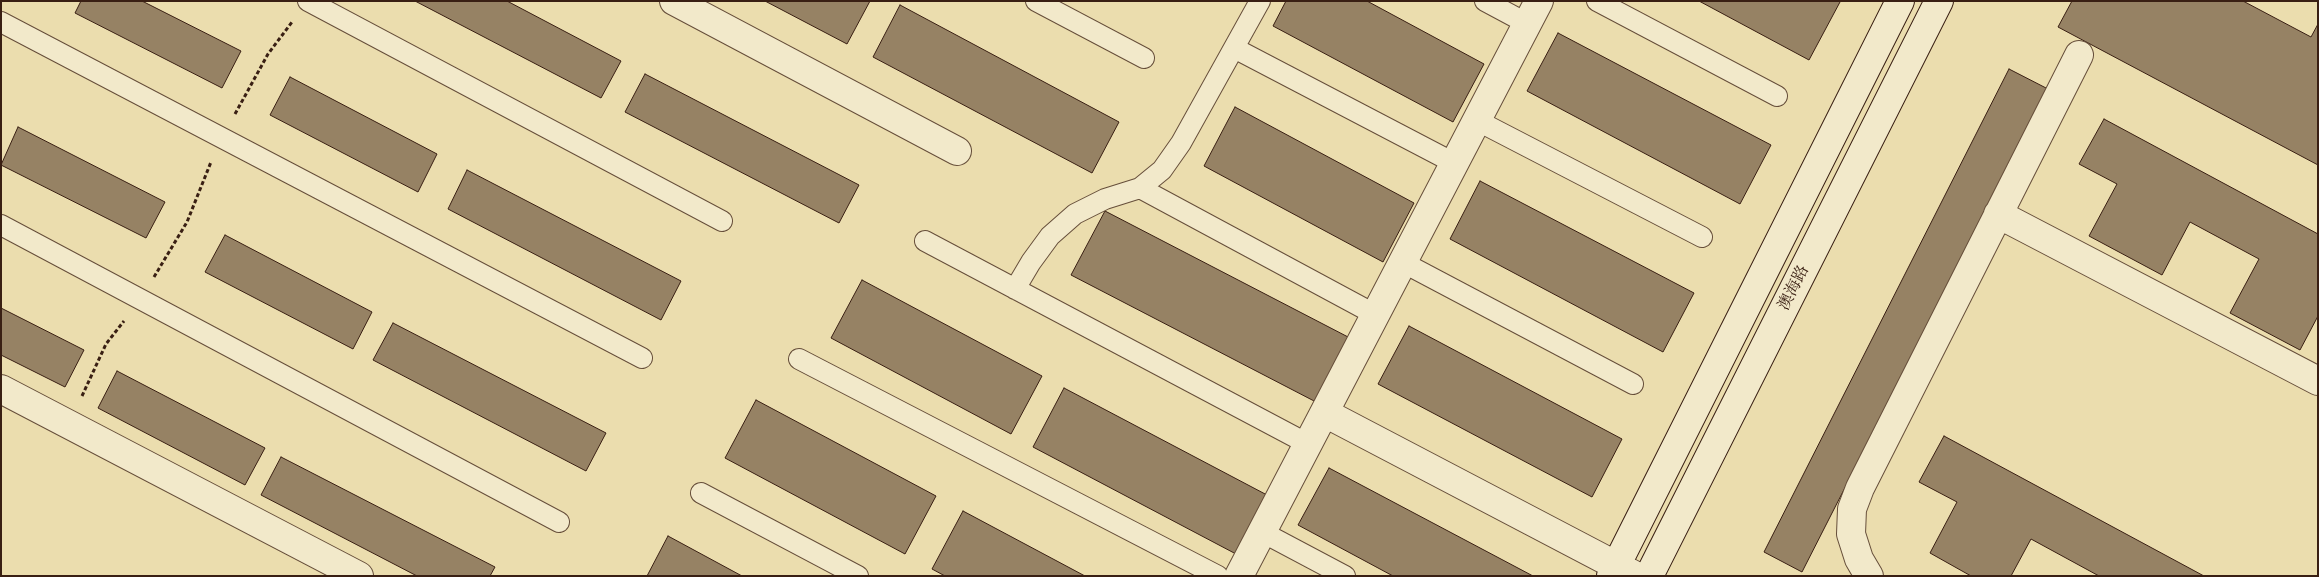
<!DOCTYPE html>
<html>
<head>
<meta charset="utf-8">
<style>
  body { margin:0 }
  #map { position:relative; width:2319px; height:577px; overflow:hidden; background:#ebddae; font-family:"Gentium Book Plus",serif }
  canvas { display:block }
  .frame { position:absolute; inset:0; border:2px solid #391f13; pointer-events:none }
</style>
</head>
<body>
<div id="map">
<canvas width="2319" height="577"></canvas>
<div class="frame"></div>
</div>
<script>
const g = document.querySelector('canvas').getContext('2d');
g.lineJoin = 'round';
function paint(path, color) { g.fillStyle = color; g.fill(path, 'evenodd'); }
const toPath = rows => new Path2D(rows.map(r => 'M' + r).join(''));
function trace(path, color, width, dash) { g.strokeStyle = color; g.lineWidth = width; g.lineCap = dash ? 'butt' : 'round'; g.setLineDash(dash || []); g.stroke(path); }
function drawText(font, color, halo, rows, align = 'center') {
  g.font = font + ' "Gentium Book Plus","Noto Serif SC",serif'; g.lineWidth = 5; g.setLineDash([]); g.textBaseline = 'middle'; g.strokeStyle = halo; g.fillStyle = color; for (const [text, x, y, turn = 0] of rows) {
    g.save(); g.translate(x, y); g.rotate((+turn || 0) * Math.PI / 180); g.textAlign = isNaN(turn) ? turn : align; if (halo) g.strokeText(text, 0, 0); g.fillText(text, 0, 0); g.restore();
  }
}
const building = toPath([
  [81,1,142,1,241,51,222,88,75,13,81,1],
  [415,1,507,1,621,61,601,98,415,1],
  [765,1,870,1,847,44,765,1],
  [1286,1,1367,1,1484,64,1453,122,1273,26,1286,1],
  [1699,1,1839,1,1840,2,1809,60,1699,1],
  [2072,1,2243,1,2311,37,2318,24,2318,165,2058,27,2072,1],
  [900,5,1119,122,1092,173,873,57,900,5],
  [1558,33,1771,145,1740,204,1527,91,1558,33],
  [2009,69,2048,89,1802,572,1764,552,2009,69],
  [645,74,859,185,839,223,625,112,645,74],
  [290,77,437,154,418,192,270,115,290,77],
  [1235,107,1414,203,1383,262,1204,166,1235,107],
  [2104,119,2318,234,2318,316,2300,350,2230,313,2259,259,2190,222,2162,275,2089,236,2117,184,2079,164,2104,119],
  [18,127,165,202,146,238,1,165,18,127],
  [467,170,681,281,661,320,448,209,467,170],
  [1480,181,1694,293,1663,352,1450,239,1480,181],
  [1105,211,1350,338,1316,402,1071,275,1105,211],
  [225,235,372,312,353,349,205,272,225,235],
  [862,280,1042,376,1011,434,831,338,862,280],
  [1,308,84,350,65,387,1,355,1,308],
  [393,323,606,433,586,471,373,360,393,323],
  [1409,326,1622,439,1592,497,1378,384,1409,326],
  [117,371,265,448,245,485,98,408,117,371],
  [1064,388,1267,495,1236,554,1033,447,1064,388],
  [756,400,936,496,905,554,725,458,756,400],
  [1944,436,2204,576,2099,576,2031,539,2011,576,1971,576,1930,553,1957,502,1919,482,1944,436],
  [281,457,495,567,490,576,417,576,261,495,281,457],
  [1329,468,1533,576,1393,576,1298,525,1329,468],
  [963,511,1085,576,945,576,932,569,963,511],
  [668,536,742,576,647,576,668,536]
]);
const path = toPath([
  [235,114,268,54,292,22],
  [154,277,187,222,211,162],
  [82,396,106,344,124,321]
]);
const service = toPath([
  [308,1,722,221],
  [1036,1,1144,58],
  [1485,1,1528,24],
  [1597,1,1777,96],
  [1,22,642,358],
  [1234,48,1456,164],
  [1478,121,1702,237],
  [1140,188,1376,315],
  [1,225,559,522],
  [925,241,1308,444],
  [1404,263,1633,384],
  [1015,289,1031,262,1050,236,1075,214,1105,199,1140,188,1162,170,1181,143,1260,1],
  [799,359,1218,576],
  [701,493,858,576],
  [1262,532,1345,576]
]);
const minor = toPath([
  [674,1,957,151],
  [1998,214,2318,381],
  [1,389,359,576],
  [1325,413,1636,576],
  [1239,576,1539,1],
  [1869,576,1859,559,1851,534,1852,509,1860,488,2079,55]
]);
const secondary = toPath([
  [1611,576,1900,1],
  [1649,576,1939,1]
]);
const streetNames = [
  ["澳海路",1794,288,-63]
];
paint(building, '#968264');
trace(building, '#391f13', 1);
trace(service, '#664e3a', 22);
trace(minor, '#664e3a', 30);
trace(secondary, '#391f13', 30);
trace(path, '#391f13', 3, [4, 2.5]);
trace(service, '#f2e9ca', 20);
trace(minor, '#f2e9ca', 28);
trace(secondary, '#f2e9ca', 28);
drawText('16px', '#391f13', '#f2e9ca', streetNames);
</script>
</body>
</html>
